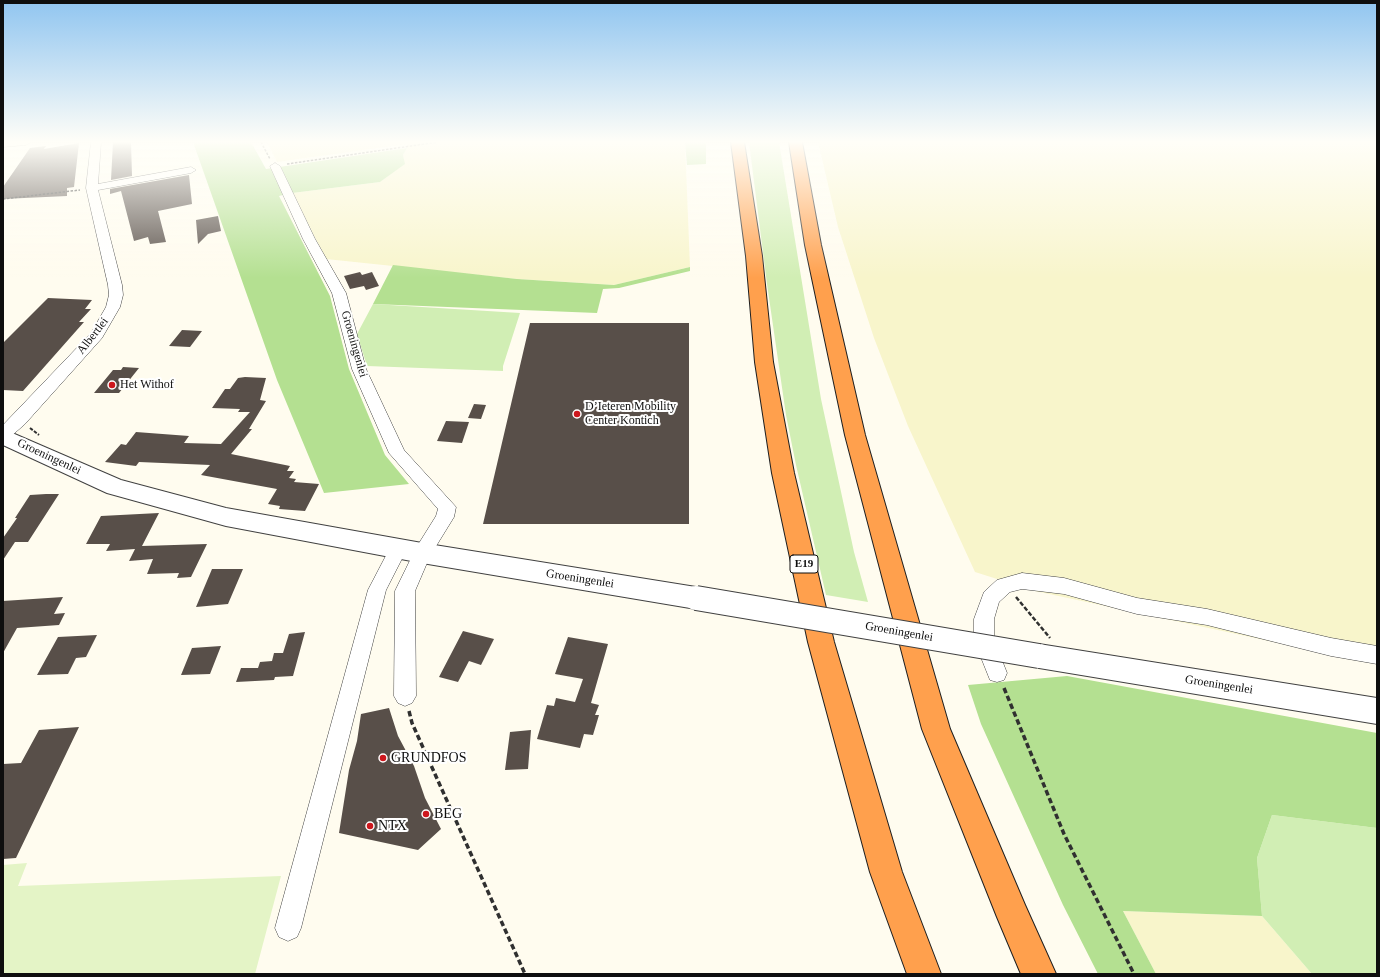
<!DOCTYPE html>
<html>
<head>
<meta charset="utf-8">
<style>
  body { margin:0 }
  #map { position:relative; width:1380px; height:977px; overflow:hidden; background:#fffcef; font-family:"Times New Roman",serif }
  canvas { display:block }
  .frame { position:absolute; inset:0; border:4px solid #0e0e0e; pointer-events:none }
</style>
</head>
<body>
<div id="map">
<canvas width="1380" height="977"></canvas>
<div class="frame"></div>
</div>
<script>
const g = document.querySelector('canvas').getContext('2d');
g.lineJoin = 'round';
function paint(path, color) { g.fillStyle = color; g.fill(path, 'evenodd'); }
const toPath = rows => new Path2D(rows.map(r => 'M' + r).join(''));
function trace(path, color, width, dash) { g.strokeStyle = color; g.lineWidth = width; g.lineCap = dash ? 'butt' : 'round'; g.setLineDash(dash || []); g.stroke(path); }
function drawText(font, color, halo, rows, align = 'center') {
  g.font = font + ' "Times New Roman",serif'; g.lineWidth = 4; g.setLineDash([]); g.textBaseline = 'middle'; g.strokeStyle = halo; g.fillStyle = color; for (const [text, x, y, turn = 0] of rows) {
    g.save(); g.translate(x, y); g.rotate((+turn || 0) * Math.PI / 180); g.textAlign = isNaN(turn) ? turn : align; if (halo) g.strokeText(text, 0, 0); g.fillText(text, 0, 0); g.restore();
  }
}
const farmland = toPath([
  [267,142,685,142,690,267,614,285,517,279,326,259,292,193,380,182,404,164,403,155,407,148,407,144,277,162],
  [818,142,1377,142,1377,664,1035,591,975,572,908,426,874,338,838,227],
  [1123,911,1262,916,1312,974,1156,974]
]);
const green = toPath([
  [749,142,779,142,821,399,854,552,868,602,826,595,796,465,786,415,767,284],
  [373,304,520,313,503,366,503,371,367,366,357,334],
  [1272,815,1377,828,1377,974,1312,974,1262,916,1257,858]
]);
const forest = toPath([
  [193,142,251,142,266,169,407,148,403,155,405,164,380,182,292,193,279,196,330,296,349,369,385,455,409,484,324,493,277,380],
  [685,142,706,142,706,164,687,165],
  [393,265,517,279,614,285,690,267,690,271,619,288,603,289,597,313,373,304],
  [1067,676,1377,733,1377,828,1272,815,1257,858,1262,916,1123,911,1156,974,1098,974,1063,905,981,724,968,685]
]);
const pitch = toPath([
  [27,863,18,886,281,876,255,974,3,974,3,865]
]);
const building = toPath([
  [113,142,131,142,132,176,111,180],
  [79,143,74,187,67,188,67,196,3,199,3,187,30,148,46,146,44,149],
  [189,175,192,204,158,211,166,242,150,244,148,237,134,241,121,191,110,194,110,189],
  [218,216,221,231,208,234,198,244,196,220],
  [360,272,362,275,372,272,379,286,366,290,364,286,350,289,344,276],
  [48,298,92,300,85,309,91,309,79,322,84,322,23,391,3,390,3,343],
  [530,323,689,323,689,524,483,524],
  [182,330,202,331,190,347,169,346],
  [123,367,139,368,119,393,94,393,113,370,121,370],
  [245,377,266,378,260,400,266,401,249,429,252,429,231,454,290,466,287,471,294,471,289,478,296,479,294,482,319,484,305,511,279,509,280,506,268,504,277,489,201,475,210,465,139,462,136,466,105,462,121,444,126,445,136,432,189,436,184,443,221,444,250,412,238,412,240,409,212,408,225,389,230,389,238,378],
  [474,404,486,405,481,419,468,418],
  [446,421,469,422,462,443,437,441],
  [46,494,59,494,28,542,15,542,3,560,3,538,17,518,15,518,30,495],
  [159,513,142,546,207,544,191,577,177,578,179,573,147,574,153,559,129,561,135,549,106,551,110,544,86,544,101,516],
  [212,569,243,569,228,604,196,607],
  [63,597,54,614,65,613,59,625,17,628,3,653,3,601],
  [463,631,494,639,481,665,469,661,458,682,439,677],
  [305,632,293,676,275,677,274,680,236,682,241,668,258,668,260,662,272,661,274,653,283,653,289,634],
  [97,635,86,657,76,658,68,674,37,675,58,637],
  [568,637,608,644,591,703,599,705,595,715,599,715,593,735,584,734,580,748,537,739,547,705,554,706,556,698,575,702,583,679,555,674],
  [221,646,210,674,181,675,192,648],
  [389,708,398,736,414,766,425,798,441,829,418,850,339,833,349,770,357,741,361,714],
  [79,727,16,858,3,859,3,764,21,763,39,730],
  [531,730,528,769,505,770,510,732]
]);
const pathFar3 = toPath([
  [261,142,270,159],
  [287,164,438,142],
  [3,199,80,190]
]);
const pathFar2 = toPath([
  [30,428,39,435]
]);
const pathFar1 = toPath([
  [1016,597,1050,638]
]);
const path = toPath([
  [1004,688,1064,834,1134,974],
  [409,711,412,723,525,974]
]);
const minor = toPath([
  [3,142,31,142,26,145,3,147,3,142],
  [91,142,101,142,98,184,191,167,196,170,191,173,98,190,122,285,123,295,120,307,102,338,25,424,9,438,3,440,3,425,91,333,106,307,109,295,108,285,86,188,91,142],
  [275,163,280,166,315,239,346,293,366,369,404,450,456,507,454,517,430,556,415,591,416,696,412,703,405,706,398,703,394,696,395,591,416,548,436,516,438,509,389,453,352,369,332,293,303,239,270,166,275,163],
  [398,542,404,544,407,549,386,590,301,928,297,937,288,941,279,937,275,928,368,590,392,544,398,542],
  [1022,573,1064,578,1137,598,1207,609,1331,638,1377,646,1377,664,1331,656,1207,625,1137,614,1064,594,1022,589,1010,592,999,602,994,619,994,640,1007,673,1004,680,997,682,990,680,974,640,974,619,984,592,997,580,1022,573]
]);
const tertiary = toPath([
  [3,429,121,480,226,508,422,543,696,587,705,591,708,598,705,605,696,609,422,563,226,526,107,493,3,445,3,429],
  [1039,644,1377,698,1377,724,1039,668,1030,664,1026,656,1030,648,1039,644]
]);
const motorway = toPath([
  [731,142,744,142,762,256,773,362,794,473,834,642,902,872,941,974,907,974,870,872,808,642,772,473,755,362,746,256,731,142],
  [789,142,802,142,821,245,865,435,950,729,1025,905,1056,974,1021,974,997,917,922,729,845,435,805,245,789,142]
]);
const tertiaryBridge = toPath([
  [696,598,1039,656]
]);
const markers = [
  [112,385,4,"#cd171d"],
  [577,414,4,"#cd171d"],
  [383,758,4,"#cd171d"],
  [426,814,4,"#cd171d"],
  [370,826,4,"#cd171d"]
];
const shields = [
  [804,564,28]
];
const shieldNames = [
  ["E19",804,564]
];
const streetNames = [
  ["Albertlei",93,336,-52],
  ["Groeningenlei",354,344,74],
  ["Groeningenlei",49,457,25],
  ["Groeningenlei",580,579,9],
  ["Groeningenlei",899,632,10],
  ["Groeningenlei",1219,685,9]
];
const poiNames = [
  ["Het Withof",120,385],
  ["D’Ieteren Mobility",585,407],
  ["Center Kontich",585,421]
];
const nearPoinames = [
  ["GRUNDFOS",391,758],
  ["BEG",434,814],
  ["NTX",378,826]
];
paint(farmland, '#f8f5cb');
paint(green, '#d1eeb4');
paint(forest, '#b4e091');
paint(pitch, '#e4f4c6');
paint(building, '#584f49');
trace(minor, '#414141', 1);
trace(tertiary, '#414141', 2);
trace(motorway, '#1f1f1f', 2);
trace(pathFar3, '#303030', 1.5, [2.5, 1.5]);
trace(pathFar2, '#303030', 2, [3.5, 1.5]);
trace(pathFar1, '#303030', 2.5, [4.5, 2]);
trace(path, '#303030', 3.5, [5.5, 3]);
paint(minor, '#fff');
paint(tertiary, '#fff');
paint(motorway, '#ffa04d');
trace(tertiaryBridge, '#414141', 26, []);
trace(tertiaryBridge, '#fff', 24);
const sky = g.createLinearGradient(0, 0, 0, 278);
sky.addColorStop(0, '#90c5f0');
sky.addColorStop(0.51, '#fffef8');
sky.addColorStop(1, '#fffef800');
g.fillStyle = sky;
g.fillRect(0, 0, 1380, 278);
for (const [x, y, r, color] of markers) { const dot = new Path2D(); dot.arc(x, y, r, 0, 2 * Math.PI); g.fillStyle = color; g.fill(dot); trace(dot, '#fff', 1.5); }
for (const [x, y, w] of shields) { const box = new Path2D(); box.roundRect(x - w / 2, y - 9, w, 18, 3); g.fillStyle = '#fff'; g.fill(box); trace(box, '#0e0e0e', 1); }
drawText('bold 11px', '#0e0e0e', null, shieldNames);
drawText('12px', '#0e0e0e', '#fff', streetNames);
drawText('12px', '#0e0e0e', '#fff', poiNames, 'left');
drawText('14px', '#0e0e0e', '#fff', nearPoinames, 'left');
</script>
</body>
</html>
